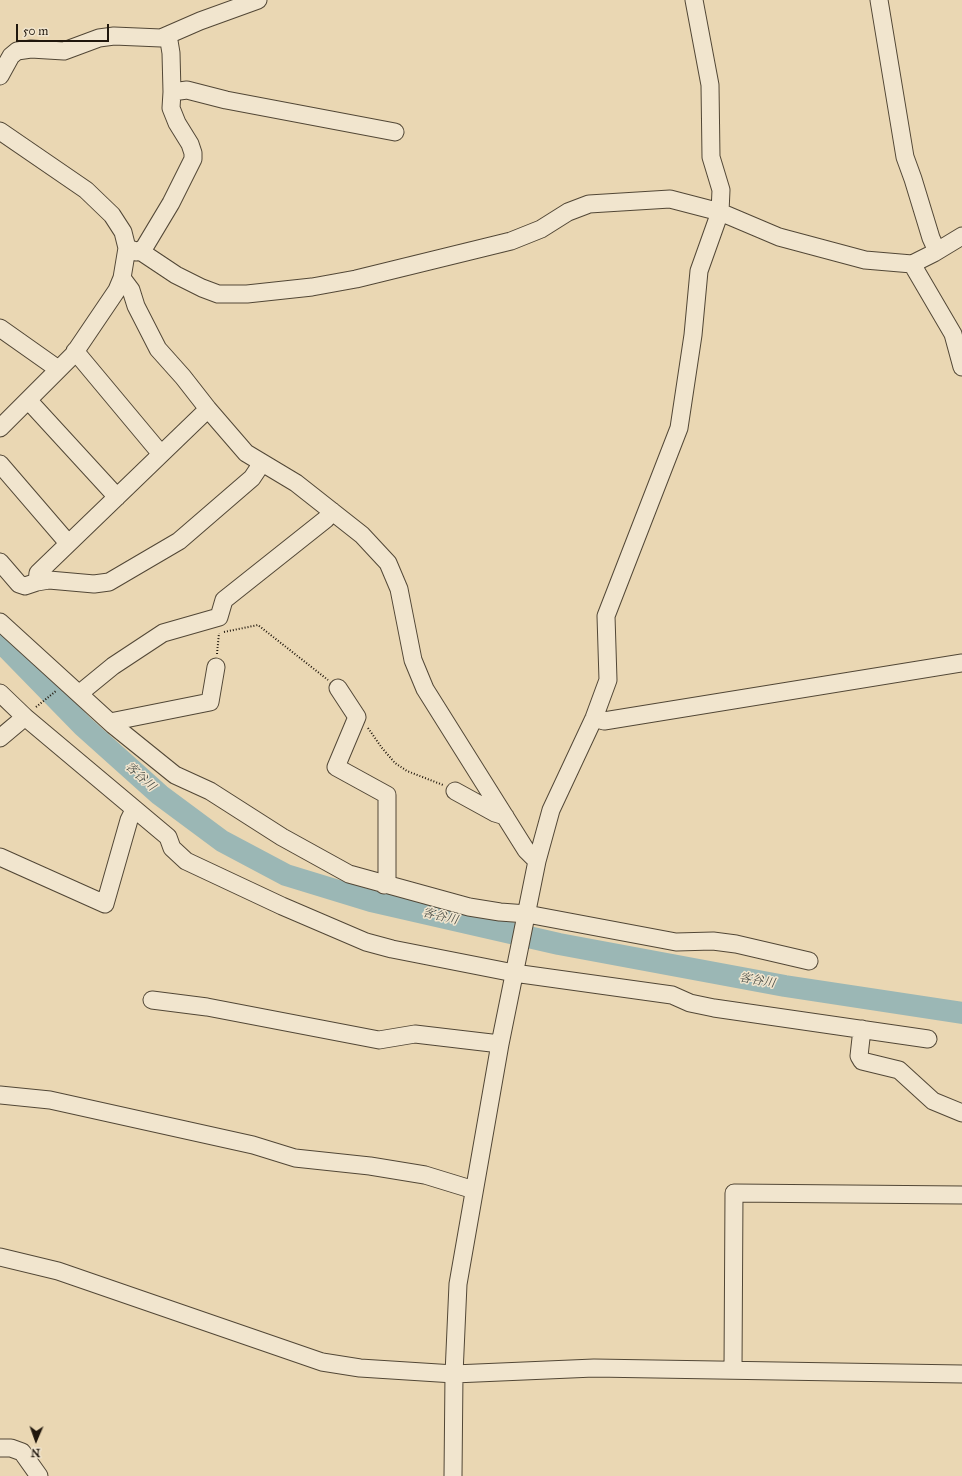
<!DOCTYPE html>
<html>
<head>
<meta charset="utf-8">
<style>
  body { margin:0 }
  #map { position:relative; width:962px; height:1476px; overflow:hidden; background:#ead7b3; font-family:"IM FELL Great Primer",serif }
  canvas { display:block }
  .north { position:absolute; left:16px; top:1420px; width:40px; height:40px; -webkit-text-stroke:3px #f1e5ce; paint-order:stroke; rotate:182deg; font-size:11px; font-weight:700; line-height:16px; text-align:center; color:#20170d }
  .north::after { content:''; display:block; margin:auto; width:14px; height:18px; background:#20170d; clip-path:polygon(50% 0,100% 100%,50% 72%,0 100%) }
  .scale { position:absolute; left:16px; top:24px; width:93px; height:18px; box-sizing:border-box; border:2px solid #20170d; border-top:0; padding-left:5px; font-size:12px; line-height:14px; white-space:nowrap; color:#20170d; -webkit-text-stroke:3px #f1e5ce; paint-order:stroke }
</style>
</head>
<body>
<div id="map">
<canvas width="962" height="1476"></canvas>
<div class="north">N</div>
<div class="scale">50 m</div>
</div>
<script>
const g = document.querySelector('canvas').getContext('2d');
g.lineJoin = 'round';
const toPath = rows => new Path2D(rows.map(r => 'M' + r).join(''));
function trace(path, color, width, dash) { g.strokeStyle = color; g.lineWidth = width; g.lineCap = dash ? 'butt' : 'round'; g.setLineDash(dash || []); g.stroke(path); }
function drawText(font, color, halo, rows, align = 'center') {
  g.font = font + ' "IM FELL Great Primer","Noto Serif JP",serif'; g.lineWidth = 3; g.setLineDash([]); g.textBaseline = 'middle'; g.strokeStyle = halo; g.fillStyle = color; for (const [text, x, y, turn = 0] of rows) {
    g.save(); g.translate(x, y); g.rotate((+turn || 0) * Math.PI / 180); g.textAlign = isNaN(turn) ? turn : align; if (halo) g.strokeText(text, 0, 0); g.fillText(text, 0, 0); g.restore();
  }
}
const river = toPath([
  [0,641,83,726,160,795,222,841,286,875,371,901,559,944,785,986,962,1013]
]);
const path = toPath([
  [224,632,258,625,328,680],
  [217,654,219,633],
  [36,707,56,691],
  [368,728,382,748,395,763,407,771,443,785]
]);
const minor = toPath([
  [879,0,905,157,913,179,931,238,937,251],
  [168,35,171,53,172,92],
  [0,76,11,56,17,51,31,49,64,51,99,38,114,36,161,38,200,21,258,0],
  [0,131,86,190,112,215,123,232,127,248,122,278,117,290,73,355,0,428],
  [127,248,143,253,176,275,202,288,218,294,247,294,312,287,356,279,511,241,541,229,568,212,589,204,670,199,720,212,779,237,865,260,912,264,934,253,962,236],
  [136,252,144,248,171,203,193,159,193,153,190,144,177,123,171,108,172,92,187,90,226,100,395,132],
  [912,264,953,334,962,367],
  [122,278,131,290,136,306,158,349,183,377,208,409,246,453,296,483,362,535,388,563,399,589,413,660,425,689,526,850,537,861],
  [0,328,58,369],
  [75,351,161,454],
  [28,400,117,497],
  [208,409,38,573,37,582,49,580,94,584,109,582,179,541,252,478,262,463],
  [0,464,68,543],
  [0,562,19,584,25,586,37,582],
  [0,622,113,725,175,775,210,791,282,837,349,874,469,907,500,912,527,914,676,942,713,941,736,944,809,961],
  [338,688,357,717,336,767,387,795,387,878,384,885],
  [0,693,25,717,168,837,172,848,186,861,282,906,366,942,392,949,514,973,672,995,690,1003,714,1008,928,1039],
  [80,693,113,666,163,633,219,617,224,600,326,519,332,511],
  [594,718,604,721,962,663],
  [110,722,210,702,216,667],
  [0,738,25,717],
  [455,791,495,813,505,816],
  [0,857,105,904,129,820,134,810],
  [152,1000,207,1007,379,1040,415,1034,500,1044],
  [862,1029,859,1056,862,1061,899,1070,933,1101,962,1113],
  [0,1095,50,1100,253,1145,295,1158,370,1166,425,1175,474,1190],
  [0,1257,58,1271,322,1362,360,1368,454,1374,594,1368,962,1374],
  [733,1369,734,1193,962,1195],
  [0,1448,11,1448,22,1452,39,1476],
  [453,1476,454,1374,458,1284,500,1044,537,861,551,810,594,718,608,680,606,616,679,428,693,335,699,271,720,212,721,190,711,157,710,85,694,0]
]);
const waterNames = [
  ["客谷川",140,777,42],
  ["客谷川",440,917,13],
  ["客谷川",757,981,10]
];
trace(river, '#9bb7b5', 22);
trace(minor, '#524736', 19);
trace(path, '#20170d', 2, [1, 2]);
trace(minor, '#f1e5ce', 17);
drawText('italic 12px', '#4b4f48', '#f1e5ce', waterNames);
</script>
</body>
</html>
